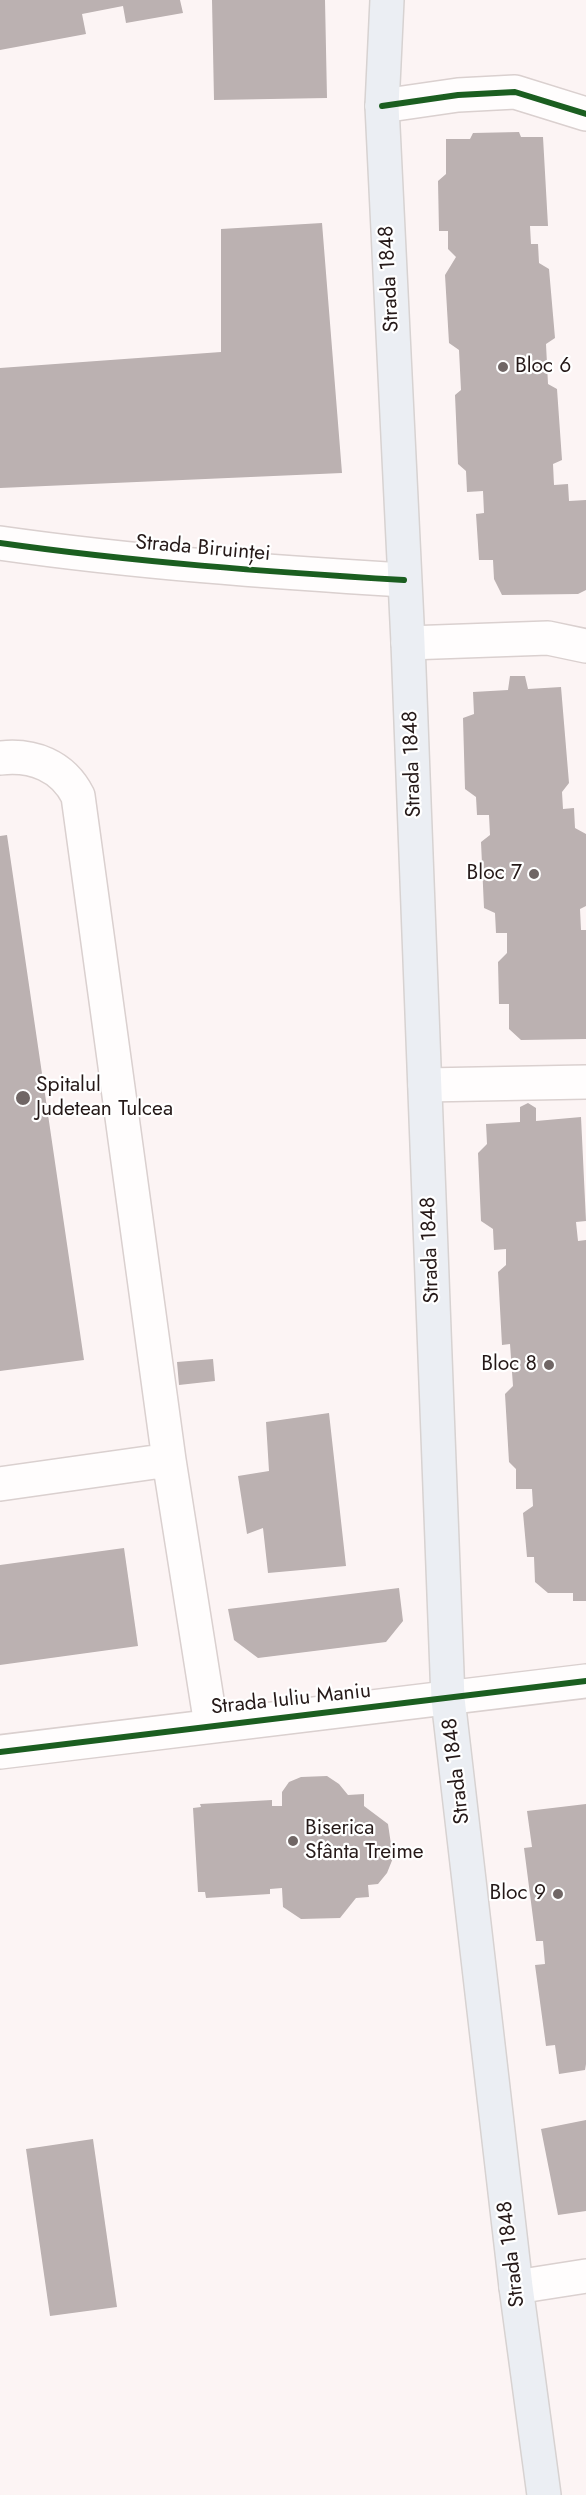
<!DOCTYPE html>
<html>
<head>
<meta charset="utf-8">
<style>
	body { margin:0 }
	canvas { display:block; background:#fcf4f4 }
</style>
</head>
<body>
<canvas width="586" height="2495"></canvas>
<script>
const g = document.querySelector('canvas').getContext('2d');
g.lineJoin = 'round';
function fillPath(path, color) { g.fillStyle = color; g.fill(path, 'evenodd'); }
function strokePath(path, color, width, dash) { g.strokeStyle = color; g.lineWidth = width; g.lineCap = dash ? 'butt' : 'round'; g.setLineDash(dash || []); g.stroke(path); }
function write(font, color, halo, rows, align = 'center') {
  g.font = font + ' Jost,sans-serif'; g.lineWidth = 4.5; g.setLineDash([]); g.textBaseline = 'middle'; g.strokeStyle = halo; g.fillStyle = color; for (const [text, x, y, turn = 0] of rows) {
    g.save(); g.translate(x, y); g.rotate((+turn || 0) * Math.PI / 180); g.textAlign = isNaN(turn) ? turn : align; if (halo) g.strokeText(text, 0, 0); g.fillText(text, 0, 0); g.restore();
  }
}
const building = new Path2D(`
	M0,0h180l3,13 -57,10 -3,-17 -41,8 4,20 -86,16z
	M212,0h113l2,98 -113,2z
	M519,132l2,5h22l5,89h-18l1,18h7l1,19 10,6 6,69 -9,6 2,40 9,5 5,71 -9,4 1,21 14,-1 1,17 17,-1v90l-8,4 -76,1 -8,-16 -1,-19h-14l-3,-46 8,-1 -1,-22 -16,1 -1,-21 -8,-7 -3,-69 6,-5 -2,-40 -10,-7 -4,-68 11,-18 -8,-8v-18h-9l-1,-50 8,-7v-35h24l3,-6z
	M322,223l20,250 -342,15v-120l221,-16v-123z
	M510,676h15l3,13 33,-2 8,96 -7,9 1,17 11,-1 1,20 11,6v72l-6,3 1,21h5v109l-65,1 -12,-11v-25h-10l-1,-42 9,-9v-20h-11l-1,-20 -11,-5 -3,-66 9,-7 -1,-20h-12l-1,-18 -11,-8 -2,-71 11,-4 -1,-22 35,-2z
	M7,835l77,525 -84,11v-535z
	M528,1103l8,5v13l45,-4 5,104 -10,1 2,19 8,-1v361h-13v-8h-25l-13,-11 -1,-25h-7l-4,-44 10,-7 -1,-17h-16v-20l-7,-7 -4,-68 8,-8 -3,-42 -8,1 -4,-73 8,-7v-16l-12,1 -1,-21 -12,-8 -3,-68 9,-9 -1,-20 34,-2v-15z
	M213,1359l2,22 -36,4 -2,-23z
	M329,1413l17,153 -78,7 -5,-45 -16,6 -9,-58 31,-5 -3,-49z
	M124,1548l14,98 -138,19v-100z
	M399,1588l4,33 -17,21 -128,16 -24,-18 -6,-31z
	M327,1776l12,8 9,11 16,-1v12l24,18 5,34 -6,15 -9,11 -10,1 1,12 -13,1 -16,20 -39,1 -18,-12 -1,-19 -12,1v5l-64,4 -1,-6h-7l-5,-84 8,-1 -1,-3 72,-4v6h10v-14l7,-10 12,-5z
	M586,1804v260l-1,6 -26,4 -4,-29 -9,1 -11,-81 10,-1 -2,-23h-7l-12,-93 8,-1 -5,-36z
	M586,2120v91l-28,4 -17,-86z
	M93,2139l24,168 -67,9 -24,-167z`);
const minor = new Path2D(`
	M382,106l76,-11 57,-3 71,22
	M0,543c134,19 269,29 404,37
	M408,643l140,-5 38,8
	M0,758c33,-4 63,8 78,38l91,664 42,265
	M425,1085l161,-3
	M0,1484l169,-24
	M0,1752l586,-71
	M516,2287l70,-11`);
const major = new Path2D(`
	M387,0l-5,106 26,537 40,1056 68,588 28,208`);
const cycleway = new Path2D(`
	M382,106l76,-11 57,-3 71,22
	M0,543c134,19 269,29 404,37
	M0,1752l586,-71`);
const markers = [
	[503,367,6,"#706665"],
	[534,874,6,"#706665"],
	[23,1098,8,"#706665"],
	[549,1365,6,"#706665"],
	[293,1841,6,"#706665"],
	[558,1894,6,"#706665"]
];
const streetNames = [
	["Strada 1848",390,279,-93],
	["Strada Biruinței",203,549,5],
	["Strada 1848",413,764,-92],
	["Strada 1848",431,1250,-92],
	["Strada Iuliu Maniu",291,1700,-6],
	["Strada 1848",457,1771,-97],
	["Strada 1848",512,2254,-97]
];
const poiNames = [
	["Bloc 6",515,367],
	["Bloc 7",522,874,"right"],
	["Spitalul",36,1086],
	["Judetean Tulcea",36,1110],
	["Bloc 8",537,1365,"right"],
	["Biserica",305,1829],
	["Sfânta Treime",305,1853],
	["Bloc 9",546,1894,"right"]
];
fillPath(building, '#bbb1b1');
strokePath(minor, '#dad0cf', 36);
strokePath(major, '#d7d2d1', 36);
strokePath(minor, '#fffdfd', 33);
strokePath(major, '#ebeef3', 33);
strokePath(cycleway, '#1b5e20', 6);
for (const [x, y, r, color] of markers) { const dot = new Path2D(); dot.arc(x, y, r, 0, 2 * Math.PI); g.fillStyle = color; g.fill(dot); strokePath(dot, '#fff', 2); }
write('21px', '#251918', '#fff', streetNames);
write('21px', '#251918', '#fff', poiNames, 'left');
</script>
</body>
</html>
